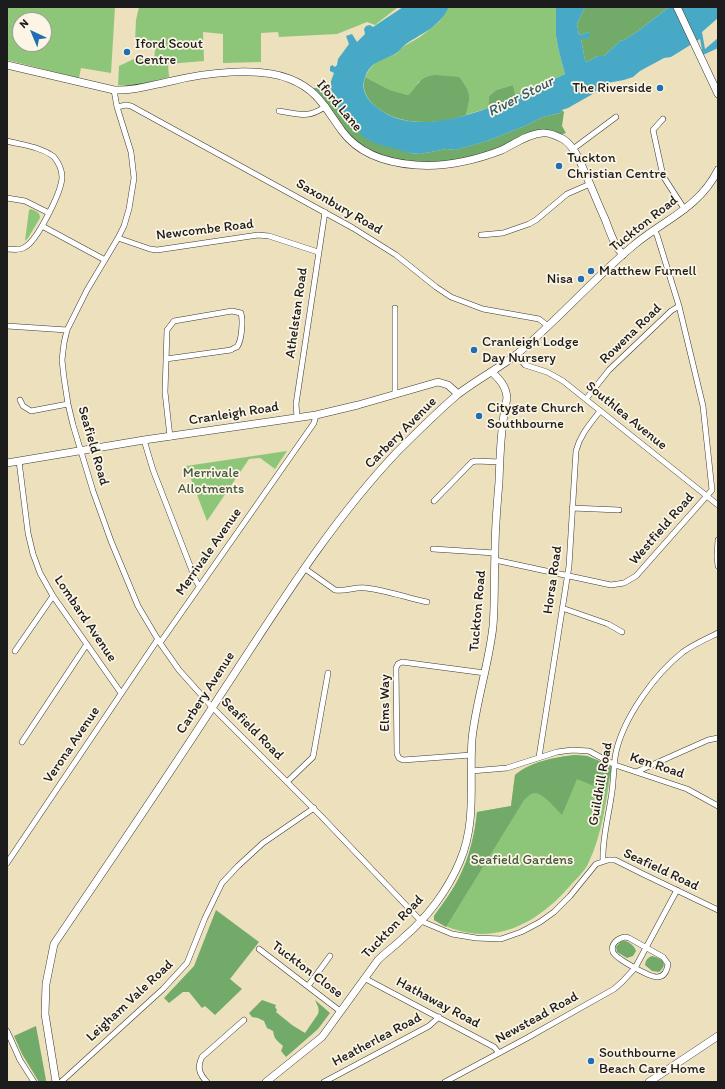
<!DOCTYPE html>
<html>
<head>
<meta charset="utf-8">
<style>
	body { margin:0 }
	#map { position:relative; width:725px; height:1089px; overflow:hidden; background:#ece0bd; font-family:Itim,sans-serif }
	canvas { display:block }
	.frame { position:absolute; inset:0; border:8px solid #1c1c1c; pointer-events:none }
	.north { position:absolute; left:12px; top:12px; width:40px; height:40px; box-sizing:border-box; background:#fcf5e5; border:1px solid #a29e95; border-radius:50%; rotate:316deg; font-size:11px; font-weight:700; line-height:16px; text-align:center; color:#1c1c1c }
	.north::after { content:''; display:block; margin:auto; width:14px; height:18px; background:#1f6fb2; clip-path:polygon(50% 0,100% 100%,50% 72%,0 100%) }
</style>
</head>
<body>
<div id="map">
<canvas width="725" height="1089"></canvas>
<div class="frame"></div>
<div class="north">N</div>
</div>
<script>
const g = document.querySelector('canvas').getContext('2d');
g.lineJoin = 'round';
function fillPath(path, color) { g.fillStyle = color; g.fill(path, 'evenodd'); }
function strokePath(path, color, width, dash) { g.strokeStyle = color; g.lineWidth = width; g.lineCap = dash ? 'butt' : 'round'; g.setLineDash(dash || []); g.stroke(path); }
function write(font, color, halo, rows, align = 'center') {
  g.font = font + ' Itim,sans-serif'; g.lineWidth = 3.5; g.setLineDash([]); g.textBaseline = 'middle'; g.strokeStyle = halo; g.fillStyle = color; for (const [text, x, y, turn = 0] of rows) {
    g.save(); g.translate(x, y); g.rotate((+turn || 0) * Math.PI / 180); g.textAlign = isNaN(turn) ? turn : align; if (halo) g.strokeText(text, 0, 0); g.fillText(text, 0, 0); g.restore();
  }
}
const green = new Path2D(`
	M7,7h108l-4,66 -30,-5 -2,10 -72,-18zM20,20h24v24h-24z
	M139,7h259l-23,18 -8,-3 -30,12 -58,3 -1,-5 -17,1v29l-38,1v-29l-20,-2 1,29 -36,3 1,13 -35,9 -16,-1 1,-19 17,-8 18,1 2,-17h-21l1,-22z
	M449,7h107v29l3,16 6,22 -49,23 -3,-12 -17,5 -7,6 -1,12 -22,7 3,-14 -50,-20 -5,9 -6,5 -18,-5 -25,-13 4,-7 8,-9 19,-7 8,-8 16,-9 19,-15z
	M31,209c5,2 9,3 9,9l-12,20 -3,3 4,-31z
	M287,451l-12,18 -15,-11 -11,1 -42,62 -21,-55z
	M575,755l12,1 25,10c-6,33 -9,67 -24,98 -4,8 -13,16 -19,23 -36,41 -84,63 -135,33v-4c11,-15 22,-30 29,-47 8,-18 12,-38 14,-57l34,-6 4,-31c15,-13 40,-18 60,-20z`);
const forest = new Path2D(`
	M585,7h84l-31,24 -14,9 -4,1 -16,15h-6l-11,6 -2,-2 -4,-21 8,-7 -10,3 -2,-11z
	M435,75l24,2c12,16 12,19 7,38 -28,10 -70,12 -93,-11 -8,-8 -11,-16 -8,-27l25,13 18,5c12,-10 8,-17 27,-20z
	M513,85l3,12 -28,11 1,-12 7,-6z
	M331,86l4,18 6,9 17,18 52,22 10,1 27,-5 8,1 35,-10 37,-15 16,-8 17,-4 2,-3 2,2 -2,14 4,7 -9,3 -15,-3 -42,17 -64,15 -39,-2 -40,-16 -49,-58z
	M575,755l12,1 25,10 -6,25 -29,-12 -15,36c-6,-6 -19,-22 -27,-22 -5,0 -7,4 -11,7l-78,127 -12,-7v-4c11,-15 22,-30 29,-47 8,-18 12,-38 14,-57l34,-6 4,-31c15,-13 40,-18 60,-20z
	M216,910l43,32 -29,37 12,10 -27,26 -10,-9 -3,2 -13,-16h-6l-14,11 -5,-5 30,-32z
	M621,941c6,-1 13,4 15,10l-3,5 -6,2 -10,-6 -1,-5z
	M652,956c10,2 17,8 7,16l-7,-1 -7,-6c1,-5 2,-7 7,-9z
	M262,1000l14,5 -1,2 2,3 -1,2 16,13 13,8 13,-19c2,-6 -1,-9 -3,-14l15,13 -12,16 -32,28 -5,-6 2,-5c-2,-2 -6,-5 -8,-8 -3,-8 1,-6 -8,-10l-3,-7 -6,-3 -6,-1 -3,-4z
	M36,1026l10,54 -1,2h-6l-17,-28 -8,-18z`);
const water = new Path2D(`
	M403,7h46c-11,21 -25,25 -43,37 -4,3 -7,8 -11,10 -13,7 -24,7 -30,23 -4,10 0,20 8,27 47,46 144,-8 192,-30l-6,-22 -3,-16v-29h29l-8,17 2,11 10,-3 1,6 -9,1 4,21 2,2 11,-6h6l16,-15 4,-1 14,-9 31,-24h49v11l-16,14 3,17 13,-11v10l-15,7 -3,-16 -29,18 -7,1 -24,13 -7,6 -9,3 -17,3 -5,3 -11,9 -23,13 -6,2 -2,3 -17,4 -16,8 -37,15 -24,7 -11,3 -8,-1 -27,5 -10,-1 -33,-9 -12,-6 -7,-7 -17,-18 -6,-9 -4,-18v-5l3,-8 -4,-2v-4l2,-2 3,2 2,-2 1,-6 11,-15 -3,-8 6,-2 5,8 8,-8 -1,-5 2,-3 4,-1 3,2z`);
const street = new Path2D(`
	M114,90l3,17 14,45 3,26 -5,31 -5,17 -6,12 -31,52 -20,40 -3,13 -2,17 2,18 4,26 5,21 20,66 18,50 27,65 22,37 19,27 34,38 108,108 100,105 31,13 24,4 25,1 20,-7 19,-10 14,-10 16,-16 26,-32 12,-4h7l28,14 75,36
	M117,107l9,-2 5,1 222,122 43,27 40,32 15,10 32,12 56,10 9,7
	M279,111c21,3 29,8 47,-5
	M663,119l-10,11 10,46 22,34
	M7,141c15,4 35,6 47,16 4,5 8,13 8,20 0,14 -25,64 -37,70 -5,4 -12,2 -18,2
	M573,149l43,-32
	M7,198l18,3 24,12
	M42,226l63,34
	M481,235l22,-2 26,-9 7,-4 31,-26 23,-10
	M118,238l32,11 7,1 101,-15 11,1 49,16
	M7,326l60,4
	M516,354l9,11 22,7 16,9 155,124
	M166,359l65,-9c1,-1 5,-3 6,-3 5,-7 6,-26 4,-34l-9,-2 -58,10 -7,9 -2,62 5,45
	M395,394v-86
	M586,399l23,-29 62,-59 8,-5
	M20,400l3,6 8,5 37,-7
	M297,417l-1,-13 29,-192
	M144,440l9,30 43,111 3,5
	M19,461l9,72 5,21 7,19 13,23 68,97
	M434,501l38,-39 4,-1 24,1
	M572,508l47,2
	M718,540l-1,16 1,10
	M433,549l62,4
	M495,560l116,25 13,-2 12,-7 76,-86 -9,-84 -24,-100 -22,-71 -3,-5
	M304,568l31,22c11,2 21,-4 31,-2 19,2 42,10 61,14
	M562,608l46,16 14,8
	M160,643l154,-220 2,-8
	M15,651l38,-55
	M22,742l65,-98
	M471,755l-68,5 -4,-2 -2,-4 -1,-86 2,-4 4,-2 83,11
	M539,757l30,-191 7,-115c4,-16 14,-27 24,-40
	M471,771l36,-3 50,-16 15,-2 17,1 26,14 72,24 31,17
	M636,772l72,-32 10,-2
	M287,782l26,-25 15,-84
	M603,861c-1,-21 5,-42 8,-63 3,-15 2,-31 5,-46 8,-35 39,-78 67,-100 11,-8 23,-13 35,-19
	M7,863l151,-224
	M625,937l4,1 34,19 5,7c-1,7 -4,13 -11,13 -7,0 -41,-18 -44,-25 -3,-8 5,-14 12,-15z
	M259,949l81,62
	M364,978l130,69 5,6
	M308,986l22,-30
	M7,1031l13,29 14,22
	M61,1082l102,-93 24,-26 18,-45 17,-35 16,-17 25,-23 51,-35
	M207,1082c-8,-8 -10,-15 -5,-25l42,-37
	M324,1082l105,-56 10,-9
	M445,1082l82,-44 87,-49 8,-7 13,-14 42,-78`);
const secondary = new Path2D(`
	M677,7l41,87
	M7,65l107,25c20,1 38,-5 58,-9 32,-8 87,-15 118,-2 28,11 35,29 52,52 17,23 46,32 74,34 28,2 60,-5 86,-15 12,-6 26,-16 40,-17 7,-1 15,3 21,6 11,7 17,22 22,34 7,15 13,31 20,46 5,13 9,26 18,36
	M7,463l137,-23 172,-25 42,-10 80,-23 10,3 10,9
	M56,1082l-11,-68 1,-30 8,-40c56,-83 113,-166 167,-250 55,-83 107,-169 176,-242 19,-19 39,-39 60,-57 19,-15 41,-26 60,-41 41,-34 76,-75 117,-109 30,-25 65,-37 84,-75
	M266,1082l56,-45 56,-77c8,-8 17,-14 25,-22 24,-20 45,-48 57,-77 17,-39 9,-81 12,-122 4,-38 17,-75 21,-113 2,-24 1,-50 2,-75 0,-23 2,-46 4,-69 1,-28 2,-57 8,-84 -1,-12 -7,-18 -15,-26
	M649,1082l69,-46`);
const markers = [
	[127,52,4,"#1f6fb2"],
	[660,88,4,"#1f6fb2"],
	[559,166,4,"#1f6fb2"],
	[591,271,4,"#1f6fb2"],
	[581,279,4,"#1f6fb2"],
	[474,350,4,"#1f6fb2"],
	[479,416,4,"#1f6fb2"],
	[591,1061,4,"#1f6fb2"]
];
const poiNames = [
	["Iford Scout",135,44],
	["Centre",135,60],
	["The Riverside",652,88,"right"],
	["Tuckton",567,158],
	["Christian Centre",567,174],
	["Matthew Furnell",599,271],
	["Nisa",573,279,"right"],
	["Cranleigh Lodge",482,342],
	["Day Nursery",482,358],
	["Citygate Church",487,408],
	["Southbourne",487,424],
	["Southbourne",599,1053],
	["Beach Care Home",599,1069]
];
const streetNames = [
	["Iford Lane",339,106,50],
	["Saxonbury Road",339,207,30],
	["Tuckton Road",644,224,-38],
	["Newcombe Road",205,230,-7],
	["Athelstan Road",297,313,-82],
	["Rowena Road",631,334,-44],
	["Cranleigh Road",234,414,-9],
	["Southlea Avenue",626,416,39],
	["Carbery Avenue",401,433,-45],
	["Seafield Road",93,446,74],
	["Westfield Road",662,529,-49],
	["Merrivale Avenue",209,552,-55],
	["Horsa Road",553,580,-82],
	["Tuckton Road",478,611,-85],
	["Lombard Avenue",85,619,56],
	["Carbery Avenue",206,693,-57],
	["Elms Way",385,703,-90],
	["Seafield Road",252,729,45],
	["Verona Avenue",72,745,-56],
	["Ken Road",657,766,18],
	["Guildhill Road",601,784,-80],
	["Seafield Road",661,870,25],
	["Tuckton Road",393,927,-46],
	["Tuckton Close",307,970,37],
	["Leigham Vale Road",130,1001,-43],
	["Hathaway Road",438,1003,28],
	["Newstead Road",537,1018,-29],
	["Heatherlea Road",377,1040,-28]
];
const parkNames = [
	["Merrivale",211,473],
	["Allotments",211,489],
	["Seafield Gardens",522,860]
];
const waterNames = [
	["River Stour",521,97,-27]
];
fillPath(green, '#8ec679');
fillPath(forest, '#72ab69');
fillPath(water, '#48a9c7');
strokePath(street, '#3b3934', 6);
strokePath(secondary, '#3b3934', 8);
strokePath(street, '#fff', 5);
strokePath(secondary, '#fff', 7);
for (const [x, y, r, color] of markers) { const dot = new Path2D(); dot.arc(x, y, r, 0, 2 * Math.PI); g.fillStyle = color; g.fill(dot); strokePath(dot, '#fcf5e5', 1.5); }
write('14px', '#1c1c1c', '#fcf5e5', poiNames, 'left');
write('14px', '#1c1c1c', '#fcf5e5', streetNames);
write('14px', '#44583d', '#fcf5e5', parkNames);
write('italic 15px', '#305b69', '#fcf5e5', waterNames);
</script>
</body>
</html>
